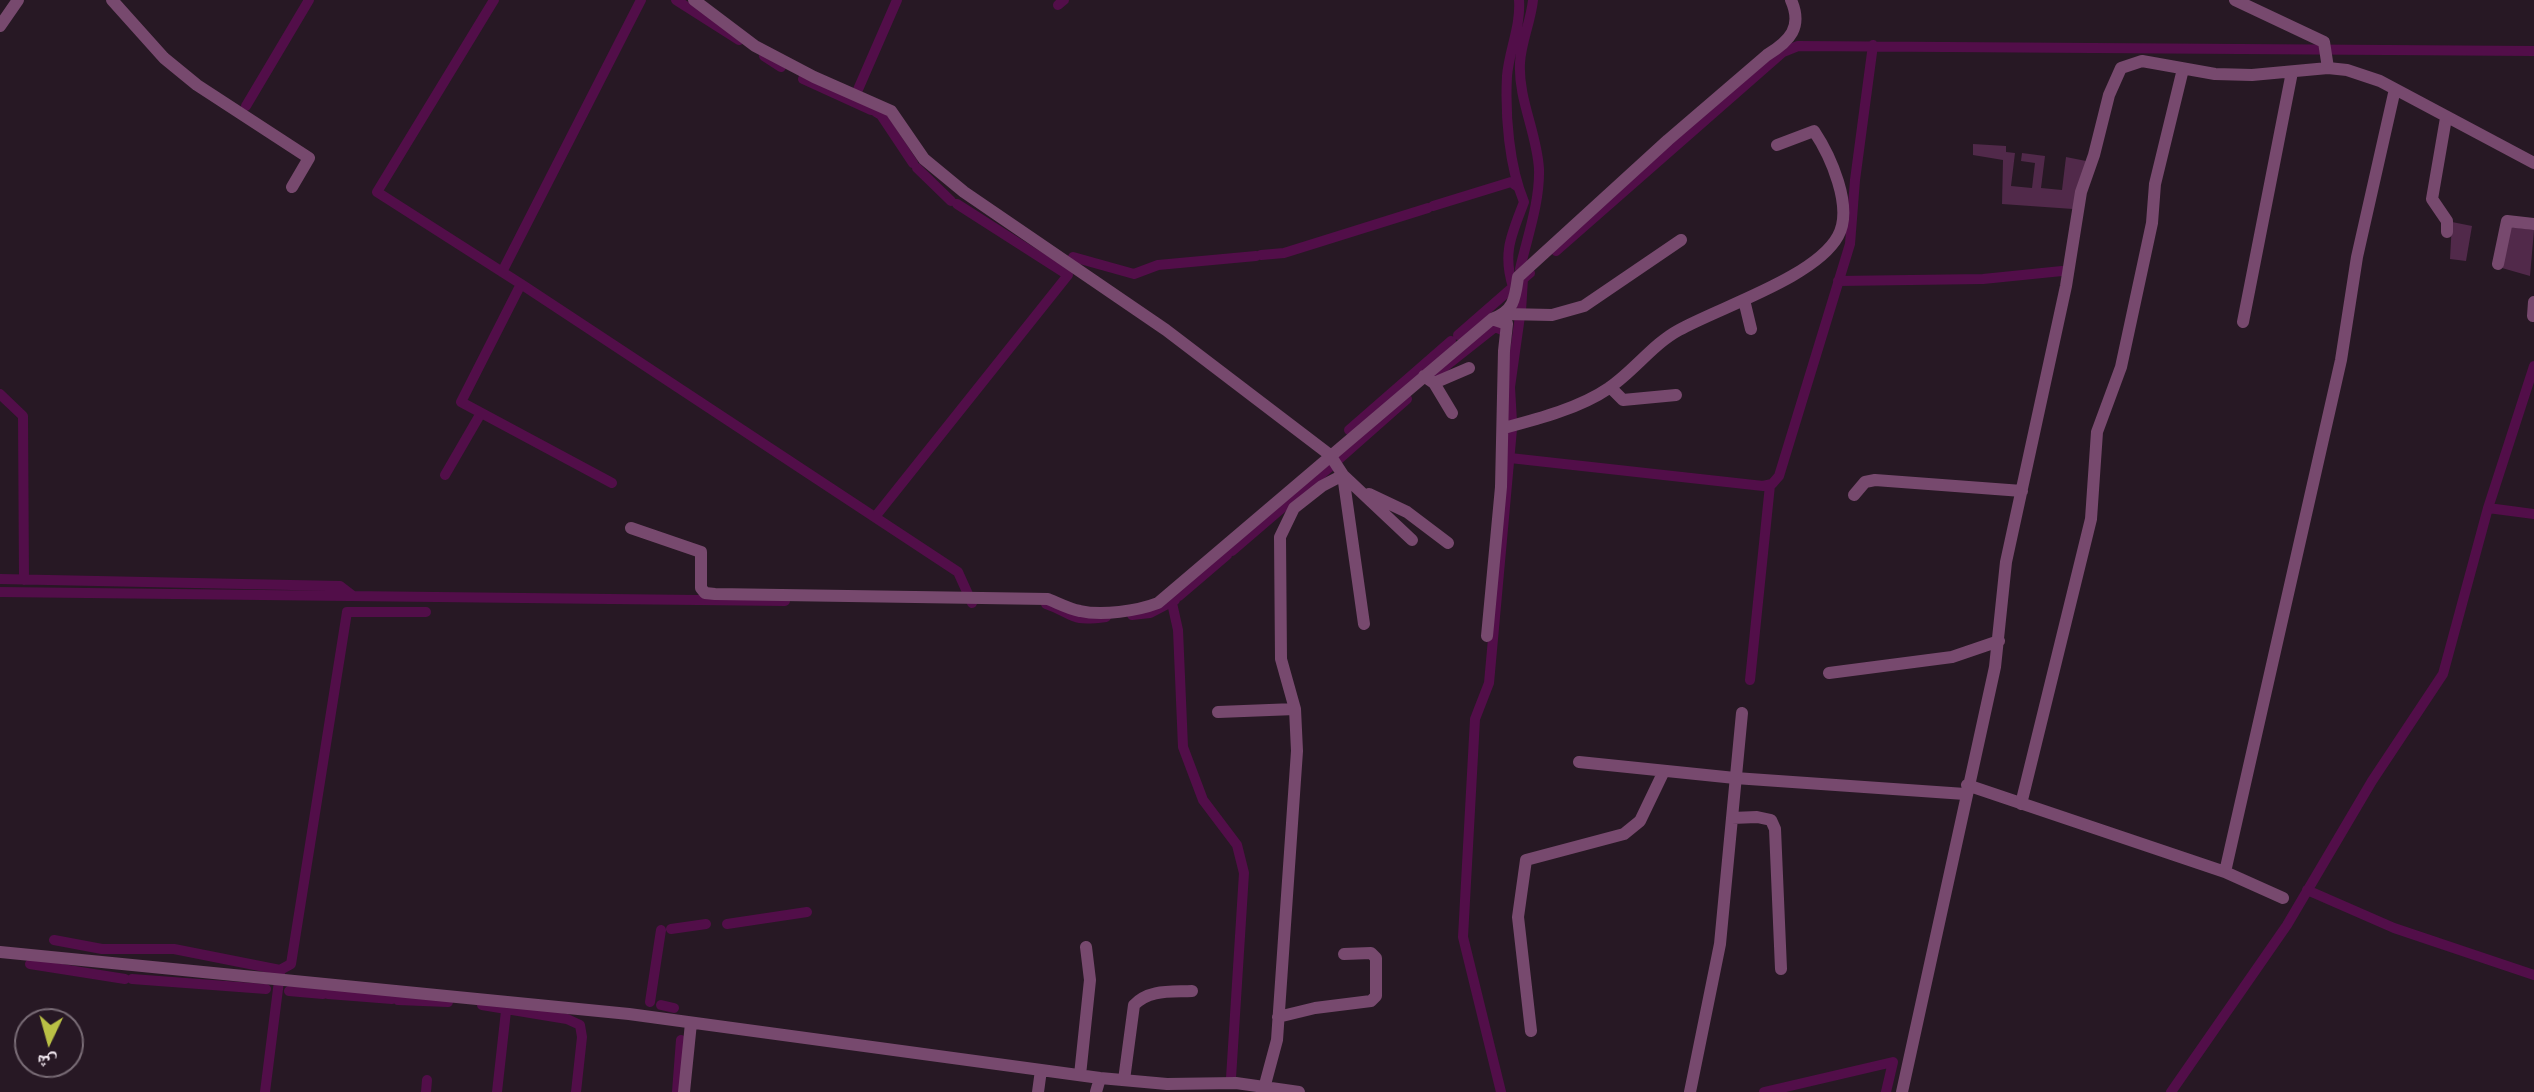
<!DOCTYPE html>
<html>
<head>
<meta charset="utf-8">
<style>
	body { margin:0 }
	#map { position:relative; width:2534px; height:1092px; overflow:hidden; background:#271824; font-family:Jost,"Noto Naskh Arabic",sans-serif }
	canvas { display:block }
	.north { position:absolute; left:14px; top:1008px; width:70px; height:70px; box-sizing:border-box; background:#271824; border:2px solid #796c76; border-radius:50%; rotate:185deg; font-size:19px; font-weight:700; line-height:28px; text-align:center; color:#f3e9f1 }
	.north::after { content:''; display:block; margin:auto; width:24px; height:32px; background:#bac045; clip-path:polygon(50% 0,100% 100%,50% 72%,0 100%) }
</style>
</head>
<body>
<div id="map">
<canvas width="2534" height="1092"></canvas>
<div class="north">ش</div>
</div>
<script>
const g = document.querySelector('canvas').getContext('2d');
g.lineJoin = 'round';
function fillPath(path, color) { g.fillStyle = color; g.fill(path, 'evenodd'); }
function strokePath(path, color, width, dash) { g.strokeStyle = color; g.lineWidth = width; g.lineCap = dash ? 'butt' : 'round'; g.setLineDash(dash || []); g.stroke(path); }
const green = new Path2D(`
	M1973,144l33,2v6l9,1 -4,33 21,2 3,-25 -14,-2 1,-8 23,3 -4,32 21,2 4,-33 20,4 -13,48 -71,-5 1,-44 -30,-5z
	M2452,222l20,4 -6,35 -16,-2z
	M2511,227l23,3 -4,46 -28,-8z`);
const canal = new Path2D(`
	M494,0l-117,192 144,92
	M676,0l63,40
	M1058,5l6,-5
	M764,56l17,11
	M803,79l68,31
	M853,101l44,-101
	M246,106l63,-106
	M876,112l5,3 32,48
	M917,168l34,33
	M1433,206l78,-24 7,5
	M1556,251l227,-199 15,-6 736,5
	M1261,255l23,-2 144,-45
	M1073,257l61,17 24,-9 98,-9
	M1520,269c7,-31 20,-67 19,-100 -2,-36 -21,-70 -19,-106 1,-21 11,-42 13,-63
	M502,272l139,-272
	M1838,281l145,-2 79,-8
	M1521,311l2,-32 7,-6
	M1458,335l55,-48c-11,-35 -1,-53 11,-85 -15,-36 -19,-87 -17,-126 2,-25 14,-50 12,-76
	M1433,376l62,-49 9,4
	M0,394l23,22 1,164
	M1512,422l-2,-35 10,-71
	M1349,430l102,-89
	M1510,458l253,28 9,-2 7,-8 71,-232 5,-64 18,-135
	M1339,459l68,-60
	M445,475l36,-62
	M612,483l-151,-81 60,-118 437,288 14,31
	M2488,508l46,6
	M875,517l193,-242 -111,-71
	M1232,551l99,-85
	M0,579l340,7 13,10
	M0,592l785,9
	M1179,596l48,-41
	M1172,603l6,27 5,117 20,53 34,45 7,28 -13,205
	M1046,604c30,10 21,18 60,13
	M1132,615l18,-2 25,-13
	M1750,680l20,-195
	M2307,890l87,38 140,47
	M727,924l80,-12
	M671,929l35,-5
	M54,940l48,9h72l106,21 11,-6 56,-352h79
	M30,964l95,15
	M132,979l134,10
	M289,991l34,3
	M328,994l64,5
	M398,1000l50,2
	M650,1002l11,-72
	M482,1005l85,14 13,6 2,12 -6,55
	M661,1005l13,3
	M265,1092l15,-119
	M426,1092l1,-12
	M497,1092l9,-81
	M677,1092l4,-52
	M1501,1092l-38,-155 12,-218 14,-36 23,-254
	M1764,1092l129,-30 -7,30
	M2171,1092l116,-167 85,-144 71,-107 45,-166 46,-142`);
const minor = new Path2D(`
	M112,0l52,58 33,27 112,73 -17,29
	M694,0l61,46 59,31 77,34 33,48 40,33 202,138 164,125 13,20 -21,11 -28,22 -14,29 1,122 14,50 2,42 -20,289 -14,52
	M2235,0l89,42 4,26
	M0,26l18,-26
	M2446,118l-14,81 15,22v11
	M2498,264l9,-43 27,3
	M1744,300l7,29
	M1506,314l46,1 32,-9 97,-66
	M2533,316l1,-14
	M2243,322l49,-250
	M1424,376l10,7 18,30
	M1434,383l35,-15
	M1610,387l13,13 53,-5
	M1504,428c34,-9 76,-20 105,-40 25,-17 44,-44 70,-58 41,-23 137,-53 159,-94 16,-29 -8,-81 -24,-105l-37,14
	M1369,494l38,18 41,31
	M1854,495l11,-13 10,-2 147,11
	M631,528l70,24v36l4,5 10,1 333,5c10,4 21,10 32,12 22,5 57,0 78,-8l334,-284c22,-8 23,-20 26,-42l150,-137 99,-85c23,-14 36,-28 24,-55
	M1364,624l-21,-149 69,65
	M1487,636l14,-149 3,-136 3,-27 -15,-5
	M1829,673l123,-16 47,-16
	M1218,712l77,-3
	M1579,762l156,16 230,16
	M1967,785l258,87 58,26
	M2021,804l70,-285 6,-87 24,-65 31,-144 3,-39 28,-115
	M1732,818l25,-1 14,3 4,9 6,140
	M2225,872l116,-512 16,-103 38,-168
	M0,952l629,62 471,64 67,6 69,-1 63,9
	M1278,1017l37,-9 56,-7 5,-5v-38l-5,-5 -27,1
	M1531,1031l-13,-114 8,-57 98,-26 16,-13 24,-50
	M1080,1075l10,-95 -4,-33
	M1124,1080l10,-75c15,-16 37,-13 58,-14
	M684,1092l7,-69
	M1038,1092l3,-22
	M1096,1092l4,-14
	M1690,1092l30,-148 22,-231
	M1902,1092l93,-425 11,-105 60,-276 15,-94 13,-37 15,-60 12,-27 21,-7 73,13 37,1 76,-7 19,2 33,11 154,82`);
fillPath(green, '#51294a');
strokePath(canal, '#520e49', 10);
strokePath(minor, '#77496e', 12);
</script>
</body>
</html>
